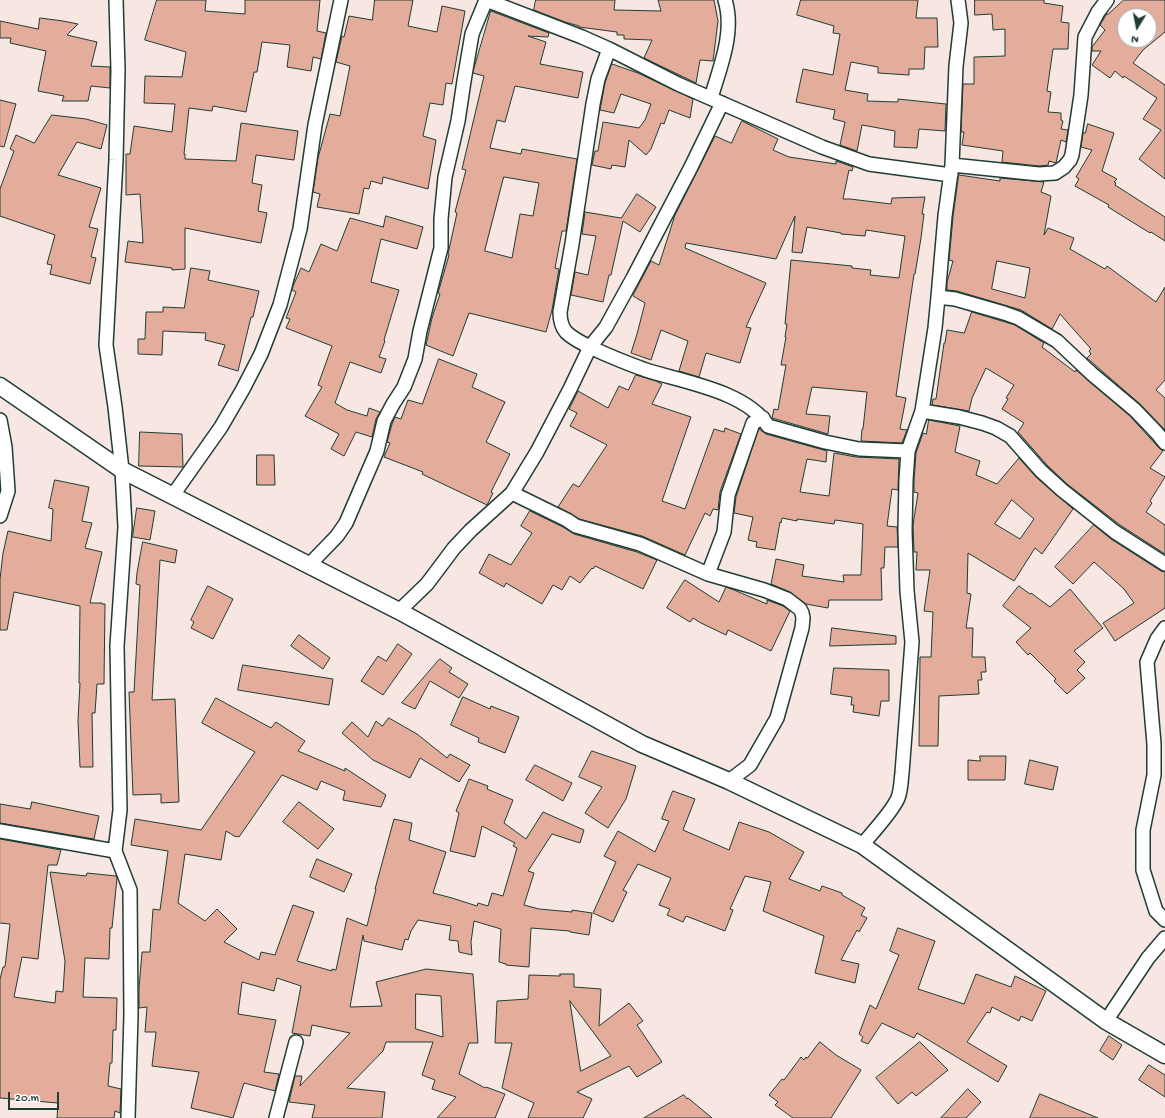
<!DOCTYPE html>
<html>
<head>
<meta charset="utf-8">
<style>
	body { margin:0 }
	#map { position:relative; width:1165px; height:1118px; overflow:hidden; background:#f7e6e1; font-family:"Gochi Hand",sans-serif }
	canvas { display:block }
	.north { position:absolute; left:1117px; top:8px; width:40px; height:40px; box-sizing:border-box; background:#fff; border:1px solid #a5b1ae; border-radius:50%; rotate:190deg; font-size:11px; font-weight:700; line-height:16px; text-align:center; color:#1f3d34 }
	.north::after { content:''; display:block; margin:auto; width:14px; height:18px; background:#1f3d34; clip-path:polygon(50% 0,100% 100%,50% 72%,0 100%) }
	.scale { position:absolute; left:8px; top:1092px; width:51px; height:18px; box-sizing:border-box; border:2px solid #1f3d34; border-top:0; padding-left:5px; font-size:12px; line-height:14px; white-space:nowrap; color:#1f3d34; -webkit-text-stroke:3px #fff; paint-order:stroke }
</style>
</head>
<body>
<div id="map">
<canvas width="1165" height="1118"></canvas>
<div class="north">N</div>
<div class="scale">20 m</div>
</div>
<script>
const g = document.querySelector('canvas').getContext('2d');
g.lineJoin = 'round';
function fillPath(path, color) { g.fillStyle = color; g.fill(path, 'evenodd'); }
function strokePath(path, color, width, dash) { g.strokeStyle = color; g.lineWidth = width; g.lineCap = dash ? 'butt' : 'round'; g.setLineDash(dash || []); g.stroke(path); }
const building = new Path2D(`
	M157,0h49l-1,11 40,3v-14h75l-3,31 9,2 -5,26 -8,-2 -2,14 -24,-4 3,-22 -28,-3 -5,30h-3l-8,40 -33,-6 -1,5 -23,-3 -5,46h1v5l51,2 5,-38 57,8 -4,29 -38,-5 -4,28 10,2 -4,26 9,2 -6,30 -76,-15v41l-13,1v-2l-47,-6 3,-21 15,2 -3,-49 -14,1v-41h4l4,-28 38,6 3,-28 -31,-1 1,-27 37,1 4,-25 -41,-12z
	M375,0h38l-5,26 29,6 5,-26 23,5 -13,73 -6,-1 -3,22 -13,-2 -7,33 13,4 -8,49 -45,-12 -1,7 -11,-3 -2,8 -5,-1 -5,26 -42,-7 3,-13 -7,-2 5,-34 12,-44 10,2 10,-50 -14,-4 6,-26 2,1 5,-21 23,4z
	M536,0h79l-1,10 47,1 -3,-11h56l4,21 -5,40 -13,-1 -4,23 -52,-25 8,-18 -28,-1v-4h-7v-3l-38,-5v-1l-14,-4 -31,-12z
	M801,0h117l-2,18h21l1,29h-13l-1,22h-15v6l-31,-2v-6l-27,-5 -6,28 23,4 -1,7 31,1v-3l48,5 -1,27 -26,-2 -2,19 -23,-1 1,-16 -33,-6 -5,26 -17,-6 5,-23 -12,-3 2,-9 -39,-8 7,-33 30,6 7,-41 -7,-1 1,-7 -37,-11z
	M975,0h69v3l19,3 -2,16 8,1 -1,26h-15l-6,42 4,1 -3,20 13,1v7l2,1 -2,8 7,1 -2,12 -5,-2 -5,23 -7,-2 -1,4 -9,1 -37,-4 1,-11 -41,-6 2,-13h-3l2,-48h11v-27l31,-1v-27l-12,1 -1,-16 -17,1z
	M1124,0h41v32l-22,18 -10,13 32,22v94l-26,-20 22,-29 -18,-11 14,-21 -33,-22 -1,2 -8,-7 -5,7 -18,-13 9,-14h-9v-4l13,-17 -5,-5 6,-10 1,-1h1zM1125,16h24v24h-24z
	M491,11l58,22 -1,4 -20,-1 18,6 -6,22 43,8 -5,26 -63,-12 -10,36 -8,-2 -7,28 31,6 1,-5 55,10 -11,72h-4l-7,37 4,1 -7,41 -6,22 -77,-19 -16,43 -27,-11 6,-27 8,-24 -2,-1 11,-38 -1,-1 9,-41 -2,-1 11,-42 -4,-1 22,-93 -11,-3zM504,177l35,6 -6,33 -13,-2 -8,44 -27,-7z
	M40,18l23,3 15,3 -11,11 30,7 -6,24 19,1v21l-19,-2 -3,15h-26l2,-5 -26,-5 8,-40 -36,-8 1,-5h-11v-17l38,8z
	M612,64l26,9 55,26 -3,19 -21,-8 -5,14 -3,-1 -10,26 -5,6 -17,-15 -4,27 -13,-2 -1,4 -19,-4 3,-14h3l5,-29 36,6 6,-8 6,-16 -30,-10 -7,19 -14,-3 5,-27z
	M0,100l16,4 -12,43 -4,-1z
	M52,115l34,4 21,6 -6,24 -24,-7 -19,33 43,13 -12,39 9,2 -7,28 5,1 -6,26 -40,-10 2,-9 -5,-1 8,-29 -55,-19v-27l14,-38 -4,-2 6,-14 18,8z
	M742,121l36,18 -5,11 16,7 47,7v-3l17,6 -1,4 -3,-1 -6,29h7l41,5 1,-6 33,-1 -3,17h2l-3,24 -6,36h-1l-18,122 10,2 -6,31 7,1 -5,13 -41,-2 1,-12h1l4,-37 -55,-5 -6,27 24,2 -2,18 -56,-16 2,-9 4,1 8,-45h-5l5,-28h-1l2,-13h-2l6,-64 61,6v2l19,2 -1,5 29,3 6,-42 -39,-6 -1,6 -24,-2v-1l-34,-6 -5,26 -10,-1 3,-36 -19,43 -90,-16 -1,5 81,35 -20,44 5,1 -11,35 -34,-10 -7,24 -20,-6 9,-30 -27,-11 -10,30 -20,-7 6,-19 8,-31 -12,-7v-1l18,-34 8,4 16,-50 40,-79 16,7z
	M1088,124l26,9 -12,38 15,8 -3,3 2,1 -1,2 50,32v24l-14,-9 -1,1 -42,-26 1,-2 -34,-19 4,-7 -3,-2 16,-27 -11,-3 2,-14h2z
	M959,175l41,6v-3l44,4 -3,10 10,4 -7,39 4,-7 26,10 -4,11 35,20 2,-3 49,36 9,-15v93l-9,10 9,8v32l-25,-26 -53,-46 4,-4 -2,-3 2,-2 -31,-35 -8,15 -31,-19 -64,-19 -10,-1v-8l6,-21 -4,-1 4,-43zM997,261l33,7 -5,30 -33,-9z
	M637,194l19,13 -16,25 -17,-11 -12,54h-2l-6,27 -32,-7 4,-23 13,3 8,-39 -14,-2 3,-22 36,6z
	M386,216l37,11 -6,22 -36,-10 -10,43 28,8 -15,50 1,1 -6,16 7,2 -5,14 -31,-11 -15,41 12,7 20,6 2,-8 11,4 -4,7 -4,18 -16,-5 -12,24 -13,-7 8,-15 -34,-18 17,-29 -4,-2 14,-39 -46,-18 4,-9 -4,-1 10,-26 -4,-2 1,-4 8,-18 8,4 12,-28 16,7 13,-33 33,9z
	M191,268l19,3 -2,9 51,11 -6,26h-2l-13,54 -20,-6 7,-20 -20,-5 1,-7 -43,-2 -1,24 -24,-1v-15h7l1,-27h17v-5l21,1z
	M972,312l43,13 29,18 -2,4 33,25 1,-2 54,46 29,32 4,3 -13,17 15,9 -15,24 2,2 -6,9 19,13v29l-45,-29 -53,-41 -20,-19 -29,-33 6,-9 -22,-14 6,-10 -2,-1 8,-13 -28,-17 -14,30 -3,13 -37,-6 1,-6h3l8,-56h1l2,-13 17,3z
	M439,359l38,15 -5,13 33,15 -19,40 24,12 -19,38 2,1 -6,12 -65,-31 1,-2 -39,-15 6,-14 -3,-1 5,-18 3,-7 6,2 7,-19 14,4z
	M636,375l20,6 6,3 -10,20 39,13 -29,84 23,8 29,-80 10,3 1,-4 16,6 -21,58 -2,18 -5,-1 -3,7 -5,-3 -20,42 -43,-19 -63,-17 -21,-12 15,-23 6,3 28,-42 -37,-19 7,-13 -8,-4 9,-18 30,17 11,-22 9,4z
	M929,420l31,6 -5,26 25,9 -4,14 21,9 22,-26 17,19 37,32 -31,45 -7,-6 -21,33 -46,-28 -1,40 4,1 -5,34h7l-1,29h13l1,15h-5l1,8h-4l1,14 -40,2 -1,50h-19l1,-89h11l2,-45 -9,-1 6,-41h-14l1,-18h-3l-1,-27 5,-32 -4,-1v-12l2,-27 7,-20 3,1zM1012,500l22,19 -14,20 -25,-15z
	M759,429l7,5 61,17 -1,11 -19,-3 -7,33 29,4 5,-43 22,4 43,2 -1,31 -6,-1 -5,37 10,1 1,20h-13l-1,21h-3l1,32h-53l-1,8 -22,-4 -16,-12 -19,-8 5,-25 28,6 -2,11 42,6 -1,-7h18l2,-51 -28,-4 -1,4 -37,-5v2l-15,-3 -1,5 -1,-1 -5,28 -19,-3 1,-5 -9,-2 5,-23 -19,-4 2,-16z
	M140,432l42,2 1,33 -44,-1z
	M257,455h17l1,30h-18z
	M55,480l34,7 -7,34 10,2 -7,25 17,4 -12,51h12v1h3l-1,80h-7l-2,29h-3l1,54h-13l-2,-47 2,-37h-1l1,-77 -66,-14 -7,38h-7v-51l3,-26 5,-22 43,10 2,-32 -4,-1z
	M137,508l18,3 -5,29 -17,-3z
	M530,511l33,16 11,7 63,18 20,8 -14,29 -48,-23 -2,3 -1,-1 -12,15 -10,-7 -8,14 -9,-5 -11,19 -36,-21 -2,4 -25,-14 10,-19 22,11 21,-32 -11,-7z
	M1094,525l17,14 50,32 4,1v36l-50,33 -12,-18 31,-20 -10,-14 -30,-27 -21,22 -18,-17z
	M143,542l34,8 -2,13 -15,-3 -8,140 23,-1 4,103 -18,1v-9l-28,1 -4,-103h5l6,-107 -4,-1 1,-11z
	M685,580l34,22 7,-15 8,3 33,14v-4l16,6 7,5 -19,40 -43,-21 -2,5 -25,-12 -8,-5 -3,4 -23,-14z
	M208,586l25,13 -20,40 -22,-11 3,-6 -3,-2z
	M1019,586l11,8 1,-1 19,14 20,-18 33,39 -29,23 11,11 -8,8 8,8 -18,16 -13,-13 2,-2 -26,-26 -2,2 -12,-13 15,-14 -28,-22z
	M832,628l64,8v8l-66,2z
	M299,635l31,23 -7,11 -32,-23z
	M398,644l14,10 -29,41 -22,-14 17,-25 8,5z
	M440,659l12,9 -3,4 19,12 -9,14 -29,-17 -15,28 -13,-6z
	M243,665l90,14 -4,26 -91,-15z
	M834,668l55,2v31h-8l-2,15 -26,-4 1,-7h-3l1,-8 -21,-3z
	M463,697l27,12 1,-3 28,11 -14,36 -27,-11 1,-4 -28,-13z
	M216,698l55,30 5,-6 29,19 -7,10 47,20v-3l41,27 -5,12 -38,-7 2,-9 -24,-10 -4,9 -35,-15 -43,62 -2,-1 -1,1 -10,-6 -5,29 -36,-6 -7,49 27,18 12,-12 20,20 -13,13 35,18 2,-8 14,3 18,-50 21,7 -17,49 35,10v-2l4,1 11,-52 20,8 9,-37h-1l19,-70 18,4 -3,17 37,12 -13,41 19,5 25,8 1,-3 10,3 4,-13 11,3 14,-48 -4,-2 2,-3 -33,-17 -7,31 -25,-6 9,-38 -3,-2 13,-32 19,7 -1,3 26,11 -9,23 22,16 17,-27 41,18 -4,13 -28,-9 -24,37 6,2 -10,32 15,4 33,3v-2l20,3 -3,22 -19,-3v-1l-39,-3 -2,39 -23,-2v-1l-7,-2 2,-33 -27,-8 -3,21 1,13 -13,-3 -1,-11 -9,-1 2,-14 -33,-6 -7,11 -3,9 -3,-1 -3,11 -38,-9 -1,-6 -13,72 32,-1 -6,-24 50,-13 47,5 5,69h-9l-10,31 26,14 1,-1 19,7 -10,24h-58l19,-21 -24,-8 3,-9 -13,-5 11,-33h-47l-3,9 -36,37 38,4 -3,26h-70l3,-13 -26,-3 6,-26h7l-2,10 50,-53 -38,-8 -2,11 -18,-3 9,-47 -24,-8 -3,13 -32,-9 -4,32 38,6 -12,52 15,2 -4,17 -31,-8 -11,35 -42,-10 8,-36 -47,-6 4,-34h-11l2,-25 -8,1v-20l3,-36h8l3,-43 7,1 8,-59 -37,-6 4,-26 66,11 54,-78 -53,-29zM416,994l25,2 2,41 -27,-8z
	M389,718l28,16 30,24 3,-4 20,11 -11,17 -39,-24 -10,20 -37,-18 -31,-27 10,-11 16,15 8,-16 6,5z
	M592,751l44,15 -10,33 -18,29 -23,-15 17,-26 -23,-10z
	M980,756h26l-1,24h-37v-20l12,1z
	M1030,760l28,7 -5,23 -28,-6z
	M535,765l37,18 -9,18 -37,-21z
	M673,791l22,8 -12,31 46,20 10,-28 30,10 35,20 -15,27 31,12 2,-5 20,7v2l23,13 -4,7 6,3 -8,14 -2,-2 -16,30 18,4 -4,19 -40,-10 9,-37 -61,-25 8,-29 -26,-6 -15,33 3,1 -8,21 -39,-15 -3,6 -16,-7 3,-6 -11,-4 12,-27 -33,-14 -15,26 4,2 -14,30 -20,-9 23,-51 -12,-6 14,-25 37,21 14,-31 -7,-2z
	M32,802l67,14 -5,23 -94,-16v-19l30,5z
	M299,802l35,27 -16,20 -35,-27z
	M0,839l61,11 -4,15h-9l-10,94 -16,-2 -8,40 41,6 1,-12 7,1 2,-31 -15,-89 36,4 1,-3 29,3 1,2 -5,50h-2l-1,31 -24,-1 -2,39 34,1 -1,32h-3l-1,33h-2l-2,23 13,3 -1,24 -5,-2 -1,7h-57l1,-15 -58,-5v-119l3,-12h2l5,-43 -10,-1z
	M317,859l35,15 -8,18 -34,-15z
	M898,928l37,13 -17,48 46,15 12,-30 35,13 4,-11 31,15 -14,30 -11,-5 -2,5 -27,-14 -2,6 -3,-1 -20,30 40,24 -9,16 -81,-49 -3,5 -32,-15 -14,21 -7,-3 2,-4 -4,-3 11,-29 6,4 23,-54 -9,-4z
	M560,974h14v13l27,2 -2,37 30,-23 14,18 -6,4 25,37 -25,15 -8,-11 -52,26 15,7 -9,19h-55l6,-15 -32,-15 10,-45h-17l2,-42 31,-2 1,-24 31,1zM570,1001l41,55 -30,15z
	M1109,1036l13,9 -9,15 -13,-9z
	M820,1042l16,13 25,15 -30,48h-38l-18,-13 3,-3 -9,-7 13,-16 2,1 17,-23 3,3 2,-3 1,1z
	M920,1042l28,28 -32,26 -4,-4 -14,12 -22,-26z
	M1149,1065l16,10v22l-26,-17z
	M968,1089l13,13 -15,16h-25z
	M1040,1094l58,24h-68z
	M684,1095l3,4 1,-1 24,20h-68z`);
const minor = new Path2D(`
	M116,0l2,70 -2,90 -10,185 9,62 7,63 3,57 -8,119 3,164 -5,41 15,39 1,125 -3,103
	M486,0l96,37 27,12 69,35 144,63 47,17 82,11
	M609,49l-11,30 -5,25 -21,140 -12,68c0,7 1,14 6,20 9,9 26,16 37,21 14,6 28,12 43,17 37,12 100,21 122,56l57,16 34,7 49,2
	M711,98c9,-31 24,-66 14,-98
	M952,165l87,9 16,-1 9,-6 6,-7 2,-5 9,-60 4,-58 13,-25 9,-12
	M938,297l17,2 49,14 14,5 39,23 35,33 43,36 22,23 8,10
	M922,411l37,6 23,6 14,5 14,8 31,35 21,19 53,42 50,32
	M0,420l5,27 3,44 -8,25
	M512,493l55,27 9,6 64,18 68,30 56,16 23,9 13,10 2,4 1,5 -1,10 -25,90 -27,47 -21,16
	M173,495l48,-68 22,-38 18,-35 19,-49 20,-76 15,-104 26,-125
	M309,565l28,-29 9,-13 31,-72 7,-30 9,-17 11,-17 11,-28 5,-28 21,-83v-29l4,-42 13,-56 6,-40 8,-47 14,-34
	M708,574l16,-42 4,-37 25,-72 10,-5
	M399,611l28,-27 27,-36 17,-18 41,-37 25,-41 33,-63 20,-42 16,-20 27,-49 58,-111 31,-64
	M1165,628l-8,11 -10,23 7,82v31l-11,55v40l13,41 9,9
	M0,831l115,20
	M862,845c10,-12 30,-33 36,-47 3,-8 3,-17 4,-25l10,-131 -5,-51 -2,-60 1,-51 2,-29 14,-40 13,-83 3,-31 7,-81 7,-51 4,-99 5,-43 -3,-23
	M1106,1021l42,-63 17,-20
	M276,1118l20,-76`);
const tertiary = new Path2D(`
	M0,386l122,84 277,141 243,133 87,37 133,64 244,176 59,34`);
fillPath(building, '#e4ac9b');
strokePath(building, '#1f3d34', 1);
strokePath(minor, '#1f3d34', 16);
strokePath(tertiary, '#1f3d34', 19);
strokePath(minor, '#fff', 13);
strokePath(tertiary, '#fff', 16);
</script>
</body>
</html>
